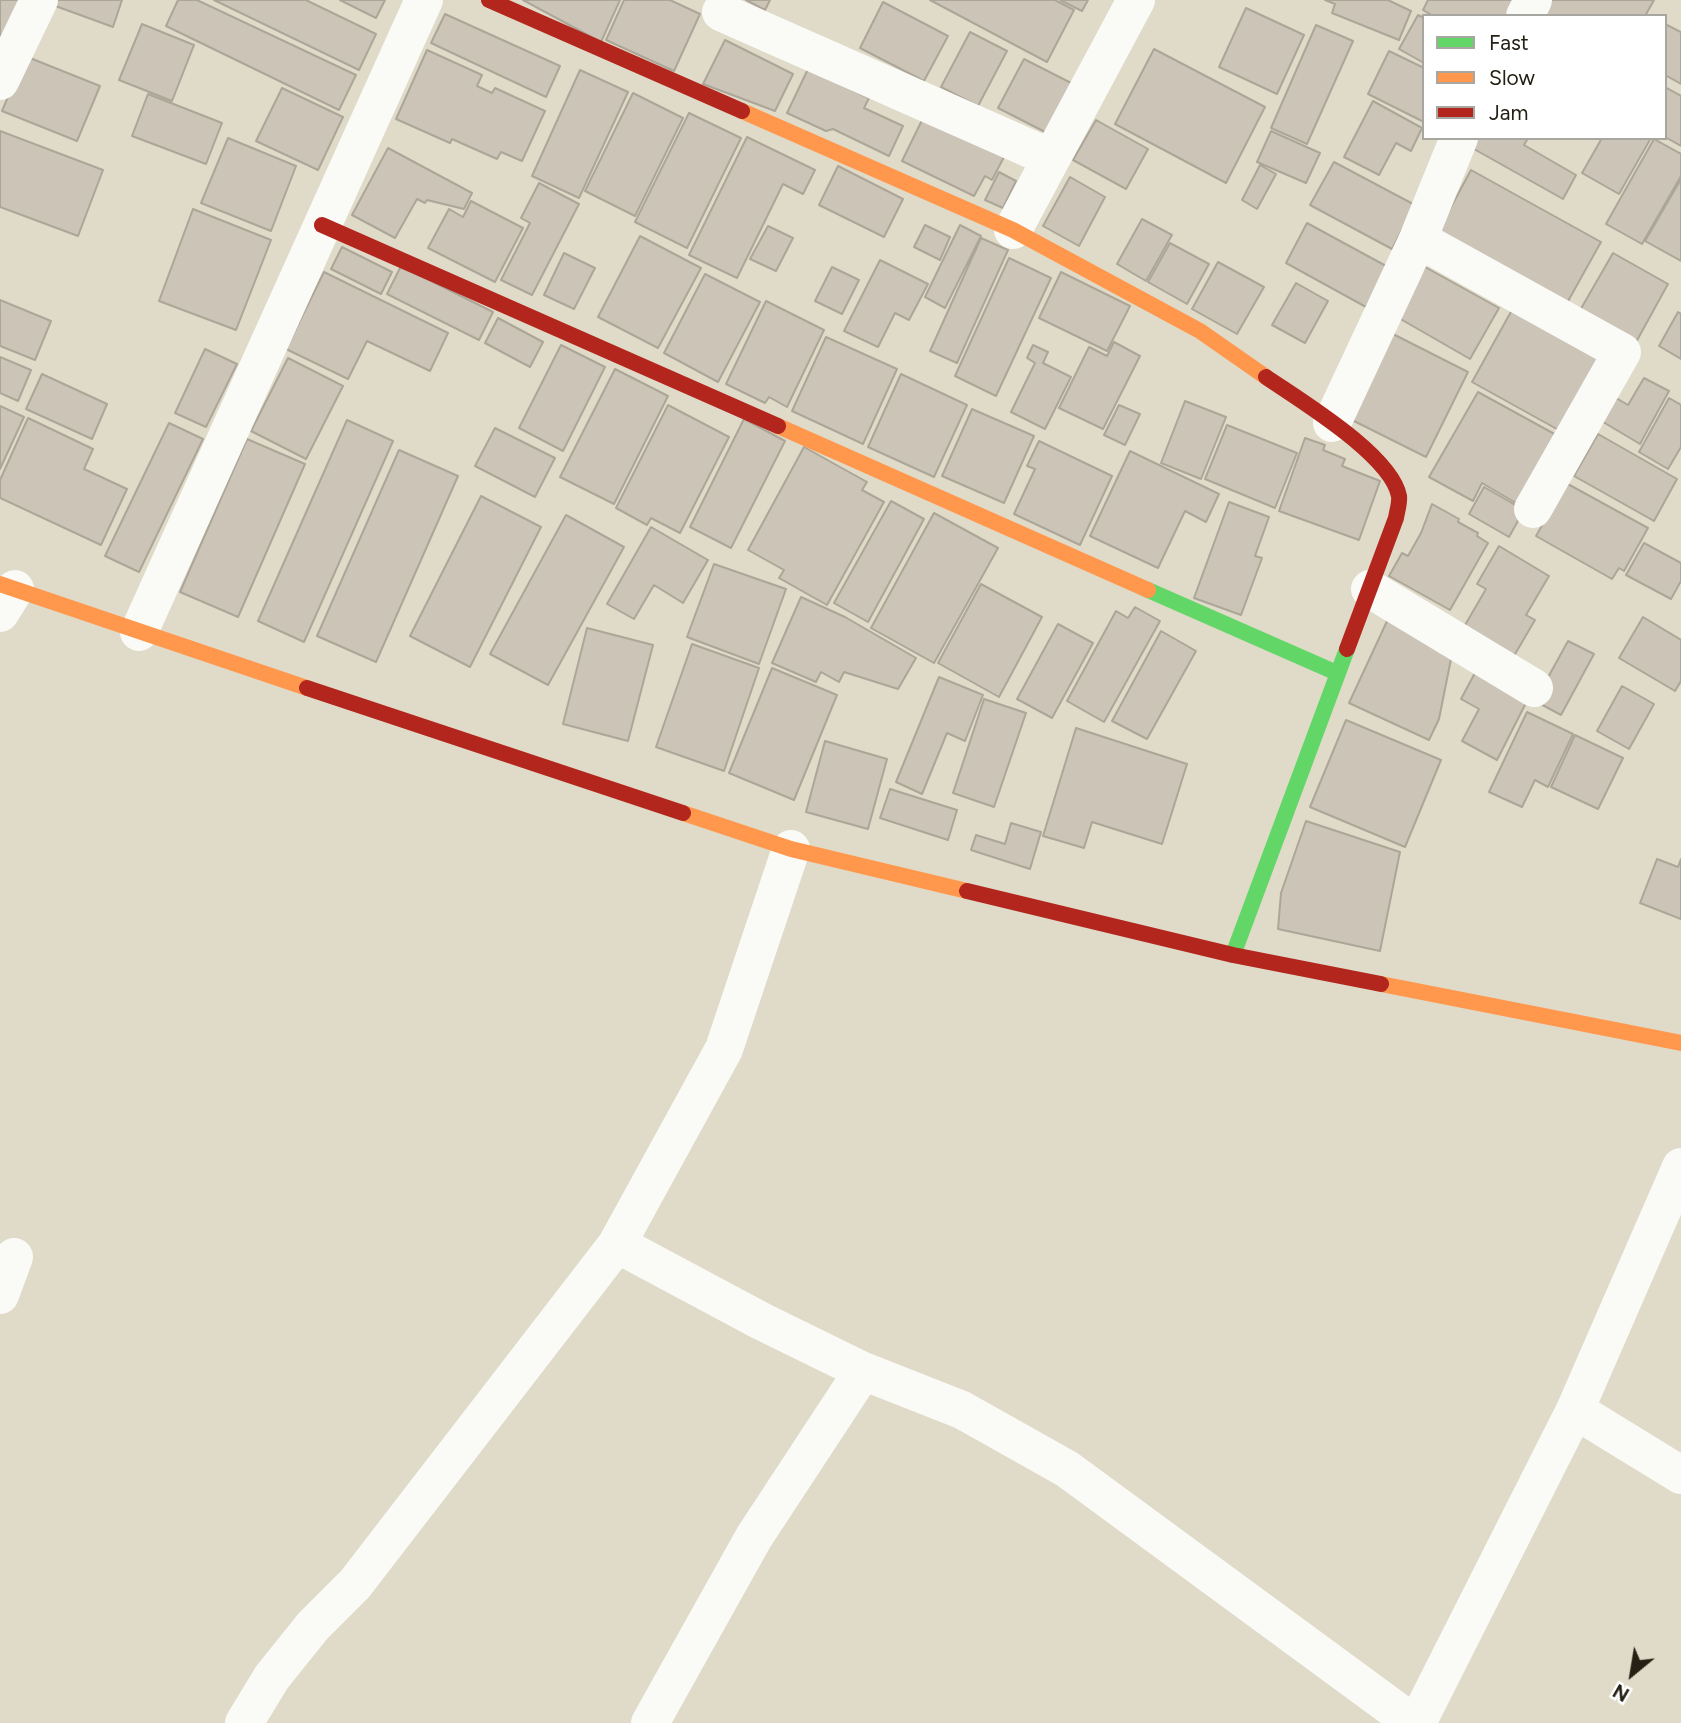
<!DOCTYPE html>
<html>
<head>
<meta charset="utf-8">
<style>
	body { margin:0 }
	#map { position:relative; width:1681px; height:1723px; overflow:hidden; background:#e0dbc8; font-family:Figtree,sans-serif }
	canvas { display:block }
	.legend { position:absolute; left:1422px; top:14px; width:245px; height:126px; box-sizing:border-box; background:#fff; border:2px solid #a7a6a1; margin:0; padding:9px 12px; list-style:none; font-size:21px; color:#242014 }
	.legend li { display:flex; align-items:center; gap:14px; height:35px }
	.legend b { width:35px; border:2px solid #a7a6a1 }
	.north { position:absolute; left:1597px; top:1639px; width:70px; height:70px; -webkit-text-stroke:5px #fff; paint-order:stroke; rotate:210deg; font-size:19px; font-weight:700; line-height:28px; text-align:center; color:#242014 }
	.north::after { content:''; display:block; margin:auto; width:24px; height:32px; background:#242014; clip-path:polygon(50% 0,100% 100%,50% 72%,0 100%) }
</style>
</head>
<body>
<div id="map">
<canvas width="1681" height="1723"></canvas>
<ul class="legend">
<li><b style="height:9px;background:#63d668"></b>Fast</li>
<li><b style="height:9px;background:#ff974d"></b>Slow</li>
<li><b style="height:9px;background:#b3261e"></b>Jam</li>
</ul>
<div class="north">N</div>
</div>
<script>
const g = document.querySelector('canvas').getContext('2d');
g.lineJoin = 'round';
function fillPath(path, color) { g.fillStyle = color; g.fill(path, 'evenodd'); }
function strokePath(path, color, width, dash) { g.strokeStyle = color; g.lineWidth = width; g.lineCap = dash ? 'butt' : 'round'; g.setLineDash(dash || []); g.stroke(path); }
const building = new Path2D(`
	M0,0h33l-24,41 -9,-6z
	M51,0h71l-9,27 -63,-23z
	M178,0h19l159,75 -17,35 -173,-84z
	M214,0h92l70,34 -17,36z
	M340,0h45l-9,18z
	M523,0h97l-19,42z
	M624,0h46l30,14 -26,57 -68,-31z
	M746,0h24l-5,10z
	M930,0h125l19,10 -27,52z
	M1060,0h28l-6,11z
	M1325,0h63l23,11 -12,29 -67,-27 3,-9z
	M1428,0h89l-8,16h-76l-10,-6z
	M1547,0h107l-9,16h-97l-7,-5z
	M883,2l65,34 -24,45 -64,-33z
	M1246,8l58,27 -27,59 -58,-27z
	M445,14l115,52 -14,31 -115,-54z
	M1418,15l6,3v45l-25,-14z
	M142,24l52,21 -22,56 -53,-21z
	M1665,24l16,8v52l-16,-9z
	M1316,25l37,16 -46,103 -36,-16z
	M970,32l37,19 -29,55 -37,-19z
	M725,40l68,34 -18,37 -72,-27z
	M1154,49l111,58 -39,76 -111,-59z
	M427,50l55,25 -5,11 15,7 3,-5 50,23 -23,50 -21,-9 -4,7 -45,-20 -2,4 -54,-24z
	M1389,51l35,17v54l-56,-28z
	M25,56l75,30 -23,55 -75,-30z
	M1024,59l53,27 -26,49 -53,-27z
	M808,69l61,29 -5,10 39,18 -14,30 -56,-27 -7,2 -39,-18z
	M580,70l48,22 -49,106 -47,-22z
	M1665,87l16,9v50l-16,-9z
	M282,88l61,29 -25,53 -62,-29z
	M633,93l50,25 -48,98 -50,-25z
	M148,94l74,29 -16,41 -74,-28z
	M1373,101l49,27 -11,23 -15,-8 -17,32 -35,-18z
	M689,113l52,25 -54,110 -52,-26z
	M924,116l80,41 -12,23 -7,-4 -11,20 -72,-35z
	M1096,120l52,29 -22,40 -53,-29z
	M0,131l103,39 -25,66 -78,-29z
	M1271,131l49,22 -14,30 -49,-21z
	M747,137l68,33 -12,24 -20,-10 -46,94 -48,-23z
	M228,138l68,28 -25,65 -70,-28z
	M1468,138h60l-4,7 52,30 -13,24 -98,-55z
	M1602,138h49l-32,56 -37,-21z
	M1654,139l27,15v22l-39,68 -36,-20z
	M388,148l84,45 -8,16 -37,-9 -2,3 -8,-4 -22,39 -43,-23z
	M1334,162l81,43 -23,44 -82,-44z
	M1260,165l16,9 -19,35 -15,-9z
	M838,166l65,33 -19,38 -65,-32z
	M1471,170l130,72 -34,61 -129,-72z
	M999,172l17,9 -13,27 -18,-8z
	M1070,177l35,20 -26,49 -36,-20z
	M1681,179v82l-36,-20z
	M539,183l40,21 -47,91 -31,-15 29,-57 -9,-5z
	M471,201l52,27 -28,54 -67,-34 21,-39 14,8z
	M193,209l78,31 -35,90 -77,-29z
	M1142,219l30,16 -26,46 -29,-17z
	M1307,223l81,44 -22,40 -80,-44z
	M925,225l25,12 -10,23 -26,-13z
	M960,225l21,11 -36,72 -20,-11z
	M768,226l25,12 -17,33 -26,-12z
	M640,236l61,32 -43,80 -60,-31z
	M981,238l27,12 -51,113 -27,-12z
	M1170,243l39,21 -22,40 -39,-22z
	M342,247l50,25 -11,22 -50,-25z
	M564,253l31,15 -21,41 -30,-14z
	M1613,253l55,31 -33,60 -56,-32z
	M1009,258l42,20 -55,118 -41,-20z
	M880,260l48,24 -19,36 -14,-7 -17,34 -34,-16z
	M1218,262l46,25 -27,47 -45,-25z
	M401,266l92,46 -14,28 -92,-46z
	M832,267l27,13 -17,34 -27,-13z
	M1425,267l74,41 -29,51 -73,-42z
	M324,272l124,61 -18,38 -63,-30 -19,38 -62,-30z
	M1061,272l69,34 -23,45 -68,-33z
	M705,274l55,28 -42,80 -54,-29z
	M1296,283l32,18 -23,42 -33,-18z
	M0,300l51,21 -16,39 -35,-14z
	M766,301l58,29 -37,77 -18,-10 -4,6 -39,-19z
	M1513,308l92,52 -41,73 -92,-51z
	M1678,312l3,2v45l-22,-13z
	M498,318l45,24 -13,25 -45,-24z
	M1391,333l77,39 -42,85 -78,-39z
	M826,337l71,32 -34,75 -71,-33z
	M1114,342l26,14 -37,73 -44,-21 30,-61 18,9z
	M561,345l44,22 -42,84 -44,-23z
	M1033,345l15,7 -5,11 28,14 -26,52 -34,-17 24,-49 -8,-5z
	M205,349l32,15 -31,63 -31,-14z
	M0,357l31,13 -13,31 -18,-8z
	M288,358l55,28 -37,73 -55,-28z
	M615,369l53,27 -54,108 -54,-27z
	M42,374l65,30 -15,35 -66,-30z
	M901,374l66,31 -33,72 -66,-30z
	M1644,378l25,13 -29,53 -42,-25 13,-24 17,10z
	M1478,392l82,45 -39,69 -39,-23 -9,18 -44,-24z
	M1669,398l12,7v42l-13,22 -29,-17z
	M1185,401l41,16 -25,62 -40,-16z
	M668,405l61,32 -49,96 -29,-15 -4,7 -31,-17z
	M1119,405l21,9 -15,31 -21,-10z
	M0,406l24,11 -24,52z
	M972,409l62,27 -30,67 -62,-27z
	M28,418l65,31 -9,20 43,20 -26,56 -101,-47v-18z
	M744,419l41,22 -54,107 -41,-21z
	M347,420l46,21 -89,201 -46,-21z
	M169,423l34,16 -64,133 -34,-16z
	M1227,425l70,28 -22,55 -70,-29z
	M495,428l60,30 -20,39 -60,-31z
	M1598,434l79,45 -23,42 -80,-45z
	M1305,438l20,7 -2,5 22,9 -3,7 38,15 -21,59 -80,-29z
	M247,439l58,25 -67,153 -58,-25z
	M1039,441l73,35 -32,69 -66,-31 21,-45 -8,-3z
	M804,447l63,35 -5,8 22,12 -57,103 -48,-27 5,-8 -36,-20z
	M399,450l59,26 -82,186 -59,-26z
	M1130,451l89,43 -13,28 -21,-11 -27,57 -68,-32z
	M1566,483l82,45 -24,43 -5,-3 -7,11 -76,-43z
	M1484,487l40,23 -15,27 -40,-23z
	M481,496l60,31 -71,140 -60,-31z
	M891,501l33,18 -56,103 -34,-19z
	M1229,502l40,15 -14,39 7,2 -21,57 -47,-17z
	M1432,504l27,15 -1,3 20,11 -1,3 11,7 -38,67 -61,-34 13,-23 6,3 13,-23z
	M934,513l64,35 -64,115 -63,-35z
	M566,515l58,32 -76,138 -58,-31z
	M651,527l57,33 -25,43 -29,-18 -20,34 -27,-15z
	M1644,543l37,20v18l-10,18 -45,-24z
	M1499,546l50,30 -23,39 9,5 -24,41 -50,-29 25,-43 -9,-5z
	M714,564l72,25 -27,75 -72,-27z
	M981,584l61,33 -43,80 -61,-34z
	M801,597l44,20 71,41 -18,31 -54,-17 -5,10 -18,-10 -5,10 -44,-19z
	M1135,607l25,14 -56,101 -37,-21 49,-90 12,7z
	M1643,617l38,23v41l-6,10 -56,-33z
	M1388,619l65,30 -14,70 -10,21 -80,-37z
	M1058,624l35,19 -41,75 -35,-19z
	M587,628l66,17 -25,96 -65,-17z
	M1161,631l35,20 -49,88 -35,-18z
	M1568,641l26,13 -33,61 -26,-14z
	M692,644l67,24 -35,103 -68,-24z
	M772,668l65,27 -43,105 -65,-27z
	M1477,669l53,26 -33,65 -35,-19 17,-32 -18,-10z
	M939,677l44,18 -18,46 -18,-8 -25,61 -26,-12z
	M1622,686l32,18 -25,45 -32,-18z
	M984,699l42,14 -32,94 -41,-14z
	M1527,712l46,22 -25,53 -13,-7 -13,27 -33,-15z
	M1346,720l95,40 -36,87 -95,-40z
	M1076,728l111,36 -25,80 -70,-22 -8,26 -41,-12z
	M1575,735l48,23 -25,51 -47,-22z
	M825,741l62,18 -19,70 -62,-17z
	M890,789l67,21 -9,30 -68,-22z
	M1306,821l94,31 -20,99 -102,-22 3,-36z
	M1011,823l30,9 -11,37 -59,-19 5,-15 29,9z
	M1657,859l21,8 3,-8v60l-41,-16z`);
const street = new Path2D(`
	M721,12l330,146
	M1525,16l8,-16
	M0,81l39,-81
	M1013,230l123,-230
	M1418,239l204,113 -89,157
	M1332,423l86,-184 41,-101
	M1370,589l164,99
	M0,613l15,-24
	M139,632l285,-632
	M617,1244l144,77 102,50 99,39 105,59 346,254
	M0,1295l14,-38
	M1575,1410l106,65
	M244,1723l28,-46 41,-51 42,-42 262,-340 107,-195 67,-200
	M650,1723l104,-186 109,-166
	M1417,1723l158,-313 106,-243`);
const fast = new Path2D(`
	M1148,590l189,83
	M1233,955l114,-306`);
const slow = new Path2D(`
	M742,111l271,119 187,101 66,46
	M778,426l370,164
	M0,584l307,104
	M683,813l108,36 176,42
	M1381,984l300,59`);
const jam = new Path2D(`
	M489,0l253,111
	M322,225l456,201
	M1266,377c35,24 125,78 133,119 1,7 -2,15 -3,22l-49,131
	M307,688l376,125
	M967,891l266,64 148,29`);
fillPath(building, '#cbc4b7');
strokePath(building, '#aca698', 2);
strokePath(street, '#fafaf7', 38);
strokePath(fast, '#63d668', 16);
strokePath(slow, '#ff974d', 16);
strokePath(jam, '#b3261e', 16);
</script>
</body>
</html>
